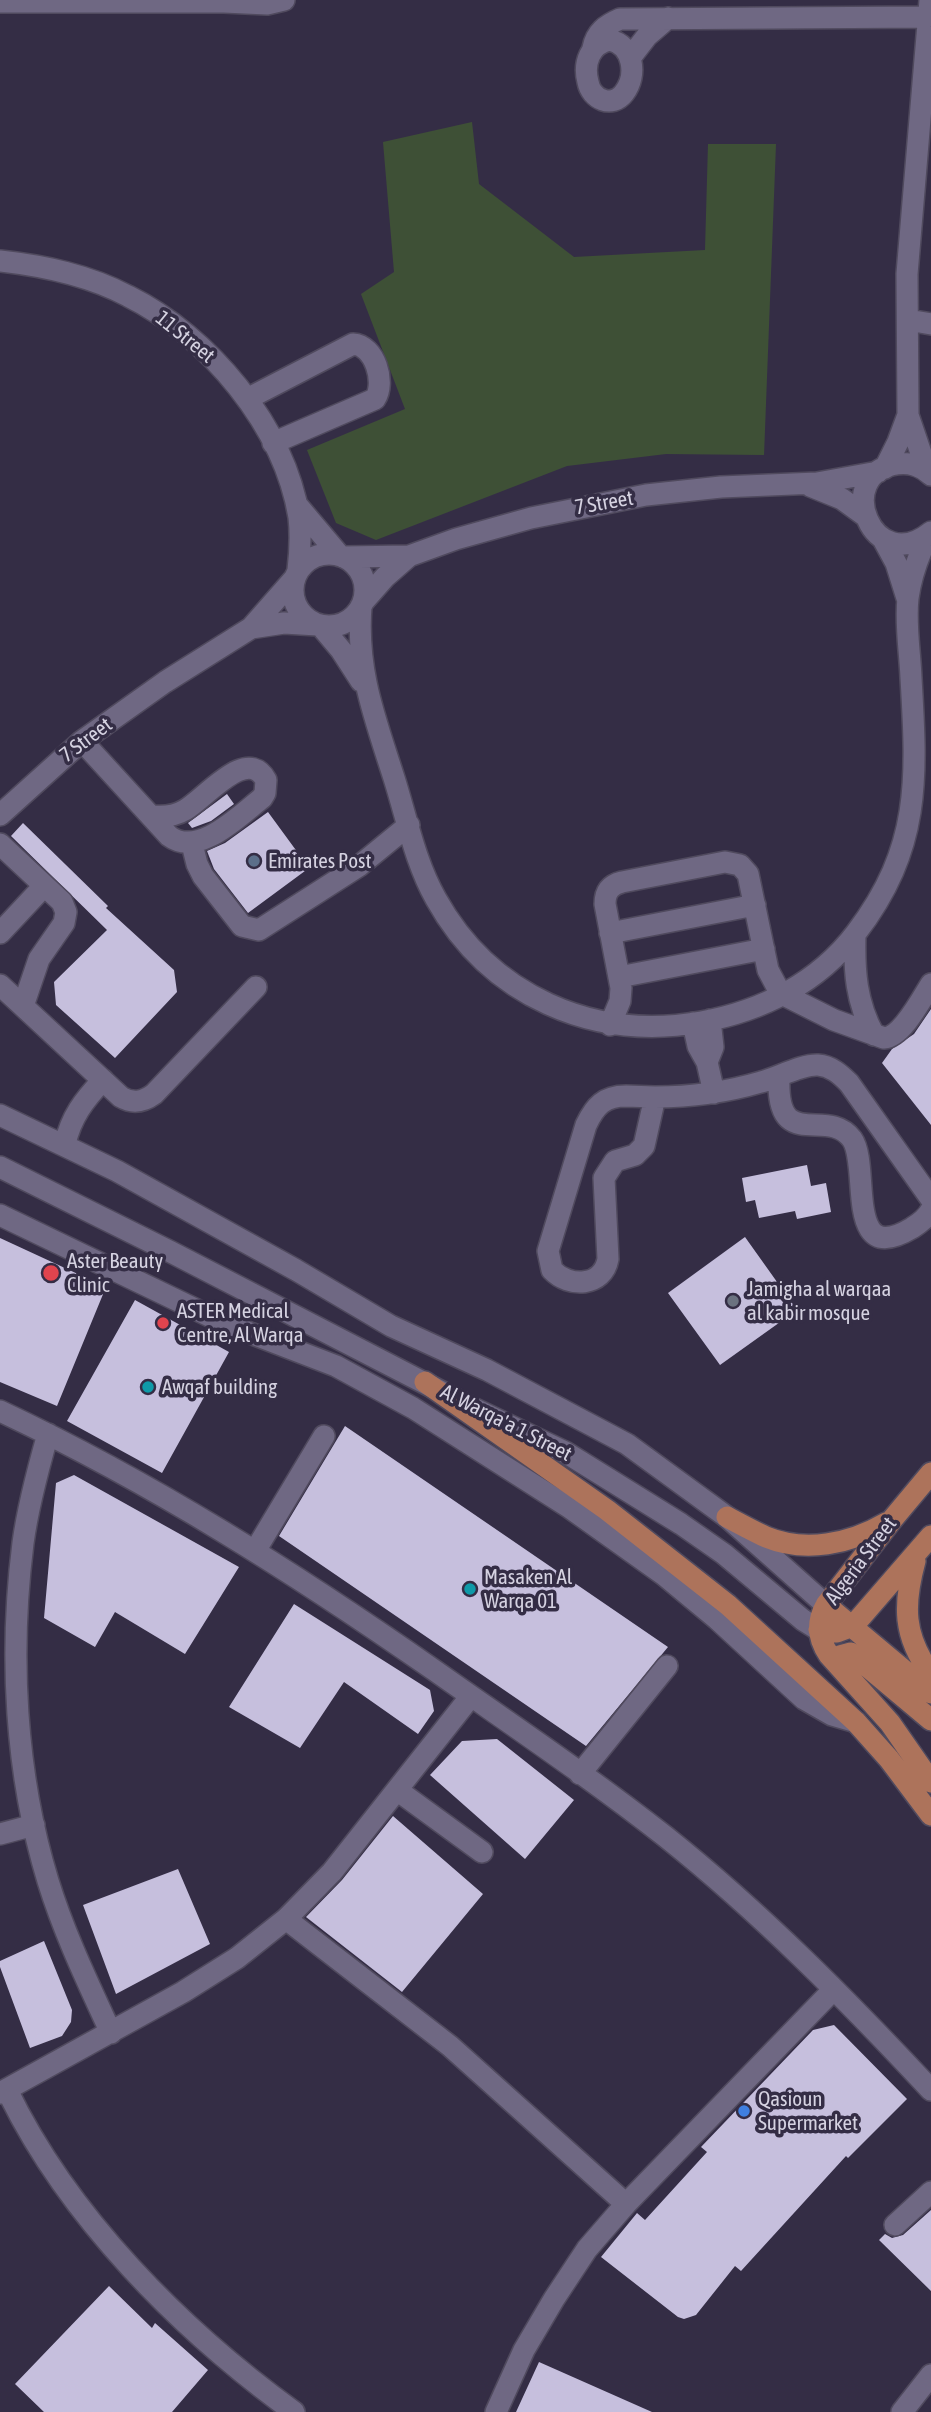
<!DOCTYPE html>
<html>
<head>
<meta charset="utf-8">
<style>
	body { margin:0 }
	canvas { display:block; background:#342d45 }
</style>
</head>
<body>
<canvas width="931" height="2412"></canvas>
<script>
const g = document.querySelector('canvas').getContext('2d');
g.lineJoin = 'round';
function fillPath(path, color) { g.fillStyle = color; g.fill(path, 'evenodd'); }
function strokePath(path, color, width, dash) { g.strokeStyle = color; g.lineWidth = width; g.lineCap = dash ? 'butt' : 'round'; g.setLineDash(dash || []); g.stroke(path); }
function write(font, color, halo, rows, align = 'center') {
  g.font = font + ' "Asap Condensed",sans-serif'; g.lineWidth = 7; g.setLineDash([]); g.textBaseline = 'middle'; g.strokeStyle = halo; g.fillStyle = color; for (const [text, x, y, turn = 0] of rows) {
    g.save(); g.translate(x, y); g.rotate((+turn || 0) * Math.PI / 180); g.textAlign = isNaN(turn) ? turn : align; if (halo) g.strokeText(text, 0, 0); g.fillText(text, 0, 0); g.restore();
  }
}
const green = new Path2D(`
	M472,122l7,62 95,73 131,-7 3,-106h68l-12,311 -98,-1 -99,12 -191,74 -40,-17 -29,-73 98,-41 -44,-115 33,-22 -11,-130z`);
const building = new Path2D(`
	M227,794l7,10 -23,17 -19,7 -4,-5z
	M268,812l41,56 -61,45 -34,-44 -7,-18 18,-8z
	M23,823l85,83 -2,2 68,62 3,22 -62,66 -59,-53 -2,-23 53,-52 -96,-94z
	M931,1009v116l-49,-62 10,-14 22,-15z
	M807,1165l4,21 15,-3 5,29 -34,7 -2,-8 -36,7 -4,-18 -9,2 -4,-24z
	M745,1237l52,73 -77,55 -52,-72z
	M0,1238l106,49 -49,119 -57,-24z
	M135,1300l94,52 -67,121 -95,-52z
	M345,1426l323,221 -82,99 -307,-210z
	M74,1475l165,92 -54,87 -70,-42 -20,35 -51,-29 12,-135z
	M294,1604l136,86 4,21 -16,23 -74,-52 -44,66 -71,-41z
	M497,1739l77,61 -49,59 -95,-84 32,-34z
	M393,1816l90,78 -81,98 -96,-75 36,-37z
	M178,1869l32,75 -94,50 -33,-89z
	M44,1941l28,69 -1,12 -9,14 -32,12 -30,-81v-6z
	M834,2025l73,74 -59,59 -2,-2 -105,115 -6,-5 -39,49 -12,4 -6,-2 -77,-60 36,-44 8,7 62,-68 -6,-5 112,-117z
	M931,2210v81l-52,-51 6,-6 7,4 11,-3z
	M109,2286l43,42 3,-5 53,47 -36,42h-128l-29,-28z
	M539,2362l113,50h-136z`);
const minor = new Path2D(`
	M0,2h224l43,2 17,-4
	M610,40c23,5 28,35 14,53 -12,16 -33,6 -36,-11 -5,-19 2,-38 22,-42z
	M593,48c3,-16 13,-23 27,-29l307,-2
	M630,58l17,-22 21,-18
	M0,261c45,5 88,14 128,35 81,40 156,130 171,221 2,18 1,36 -1,53
	M908,320l23,4
	M247,399l106,-55c22,1 33,39 22,55l-102,44
	M885,468l13,-26 10,-27
	M927,471l-19,-56 -1,-141 23,-274
	M931,475c-9,-9 -22,-13 -34,-11 -66,10 -24,115 34,68
	M810,486l32,13 22,16
	M297,505l43,51
	M883,539l13,24 11,35
	M293 590a36 36 0 1 1 72 0a36 36 0 1 1-72 0Z
	M343,557l66,-1 47,-17 75,-21 115,-23 75,-8 96,-4 61,-11
	M363,602l22,-25 24,-21
	M361,606c-5,65 14,112 33,172 13,41 21,84 42,121 54,97 157,142 265,123 61,-11 117,-39 155,-89 65,-85 61,-154 55,-255 -1,-26 -6,-54 -3,-80 3,-22 11,-44 21,-64
	M320,625l21,25 20,31
	M251,628l33,-5 34,2
	M82,741l87,95c29,22 70,-20 93,-38l3,-5 1,-13c-19,-35 -60,18 -81,30 -10,6 -21,7 -32,6
	M0,815l82,-74 83,-59 86,-54 43,-49
	M0,844l62,58 4,10 -2,11 -25,36 -16,47
	M192,844l5,20 6,12 39,50 17,4 100,-64 50,-41
	M0,933l44,-47
	M610,933l145,-28
	M855,935c-1,36 1,67 19,100
	M619,977l145,-28
	M0,985l121,112c12,7 22,5 33,-3l102,-107
	M693,1023l5,23 9,16 7,31
	M610,1025l10,-24 1,-13 -16,-84c0,-12 5,-19 17,-22l103,-20 15,3 8,9 20,96 9,17 7,8 50,25 50,18c18,-1 37,-38 47,-54
	M707,1062l6,-15 -3,-27
	M779,1077c-3,78 48,28 73,62 19,27 -9,130 60,89 8,-5 15,-10 19,-18
	M626,1096l29,1 -11,49 -9,9 -20,6 -11,17 4,81c-5,28 -39,29 -56,11l-4,-19 38,-126c9,-19 18,-29 40,-29z
	M655,1097c36,0 72,-5 106,-15 16,-4 41,-18 57,-17 13,1 22,9 31,18l82,116
	M0,1115l117,56 179,99 95,56 96,44 140,74 100,73 99,88
	M65,1144c6,-27 19,-44 38,-64
	M0,1167l171,85 302,156 92,44 116,72 43,30 79,66 16,10
	M0,1215l224,108 112,43 77,42 157,100 94,67 53,44 87,80 28,16 24,7
	M0,1411c153,72 296,163 434,259 78,55 157,108 232,167 95,76 182,164 265,253
	M48,1434c-10,35 -20,72 -25,109 -14,111 -8,230 25,338 16,52 40,102 63,152
	M255,1551l69,-115
	M580,1774l87,-108
	M397,1790l85,62
	M0,1834l34,-9
	M286,1919l164,127 176,158
	M7,2090c61,127 174,240 287,322
	M0,2093l183,-101 54,-34 49,-39 46,-47 139,-176
	M895,2225l36,-33
	M496,2412l28,-62 30,-51 33,-50 39,-45 208,-215
	M902,2412l29,-37`);
const major = new Path2D(`
	M425,1382l182,128 121,95 128,117 33,37 42,56
	M931,1473l-40,48 -65,84c-10,18 -8,34 3,50l61,68 41,59
	M727,1517c13,7 26,14 39,20 39,16 84,7 120,-14
	M915,1561c-12,44 -12,75 16,113
	M826,1605l105,88
	M819,1630l18,2 16,-6 78,-90
	M837,1664l3,-8 11,-3 80,67`);
const markers = [
	[254,861,7,"#5c6f8a"],
	[51,1273,9,"#e0444e"],
	[733,1301,7,"#6b7280"],
	[163,1323,7,"#e0444e"],
	[148,1387,7,"#0f9aa8"],
	[470,1589,7,"#0f9aa8"],
	[744,2111,7,"#3f7fe0"]
];
const streetNames = [
	["11 Street",185,337,39],
	["7 Street",604,503,-10],
	["7 Street",86,740,-37],
	["Al Warqa'a 1 Street",506,1423,27],
	["Algeria Street",861,1561,-53]
];
const poiNames = [
	["Emirates Post",268,861],
	["Aster Beauty",67,1261],
	["Clinic",67,1285],
	["Jamigha al warqaa",747,1289],
	["al kabir mosque",747,1313],
	["ASTER Medical",177,1311],
	["Centre, Al Warqa",177,1335],
	["Awqaf building",162,1387],
	["Masaken Al",484,1577],
	["Warqa 01",484,1601],
	["Qasioun",758,2099],
	["Supermarket",758,2123]
];
fillPath(green, '#3e5036');
fillPath(building, '#c6bfdd');
strokePath(minor, '#504a5e', 24);
strokePath(major, '#504a5e', 24);
strokePath(minor, '#6f6883', 21);
strokePath(major, '#ad735b', 21);
for (const [x, y, r, color] of markers) { const dot = new Path2D(); dot.arc(x, y, r, 0, 2 * Math.PI); g.fillStyle = color; g.fill(dot); strokePath(dot, '#342d45', 2.5); }
write('21px', '#d5d2e1', '#342d45', streetNames);
write('21px', '#d5d2e1', '#342d45', poiNames, 'left');
</script>
</body>
</html>
